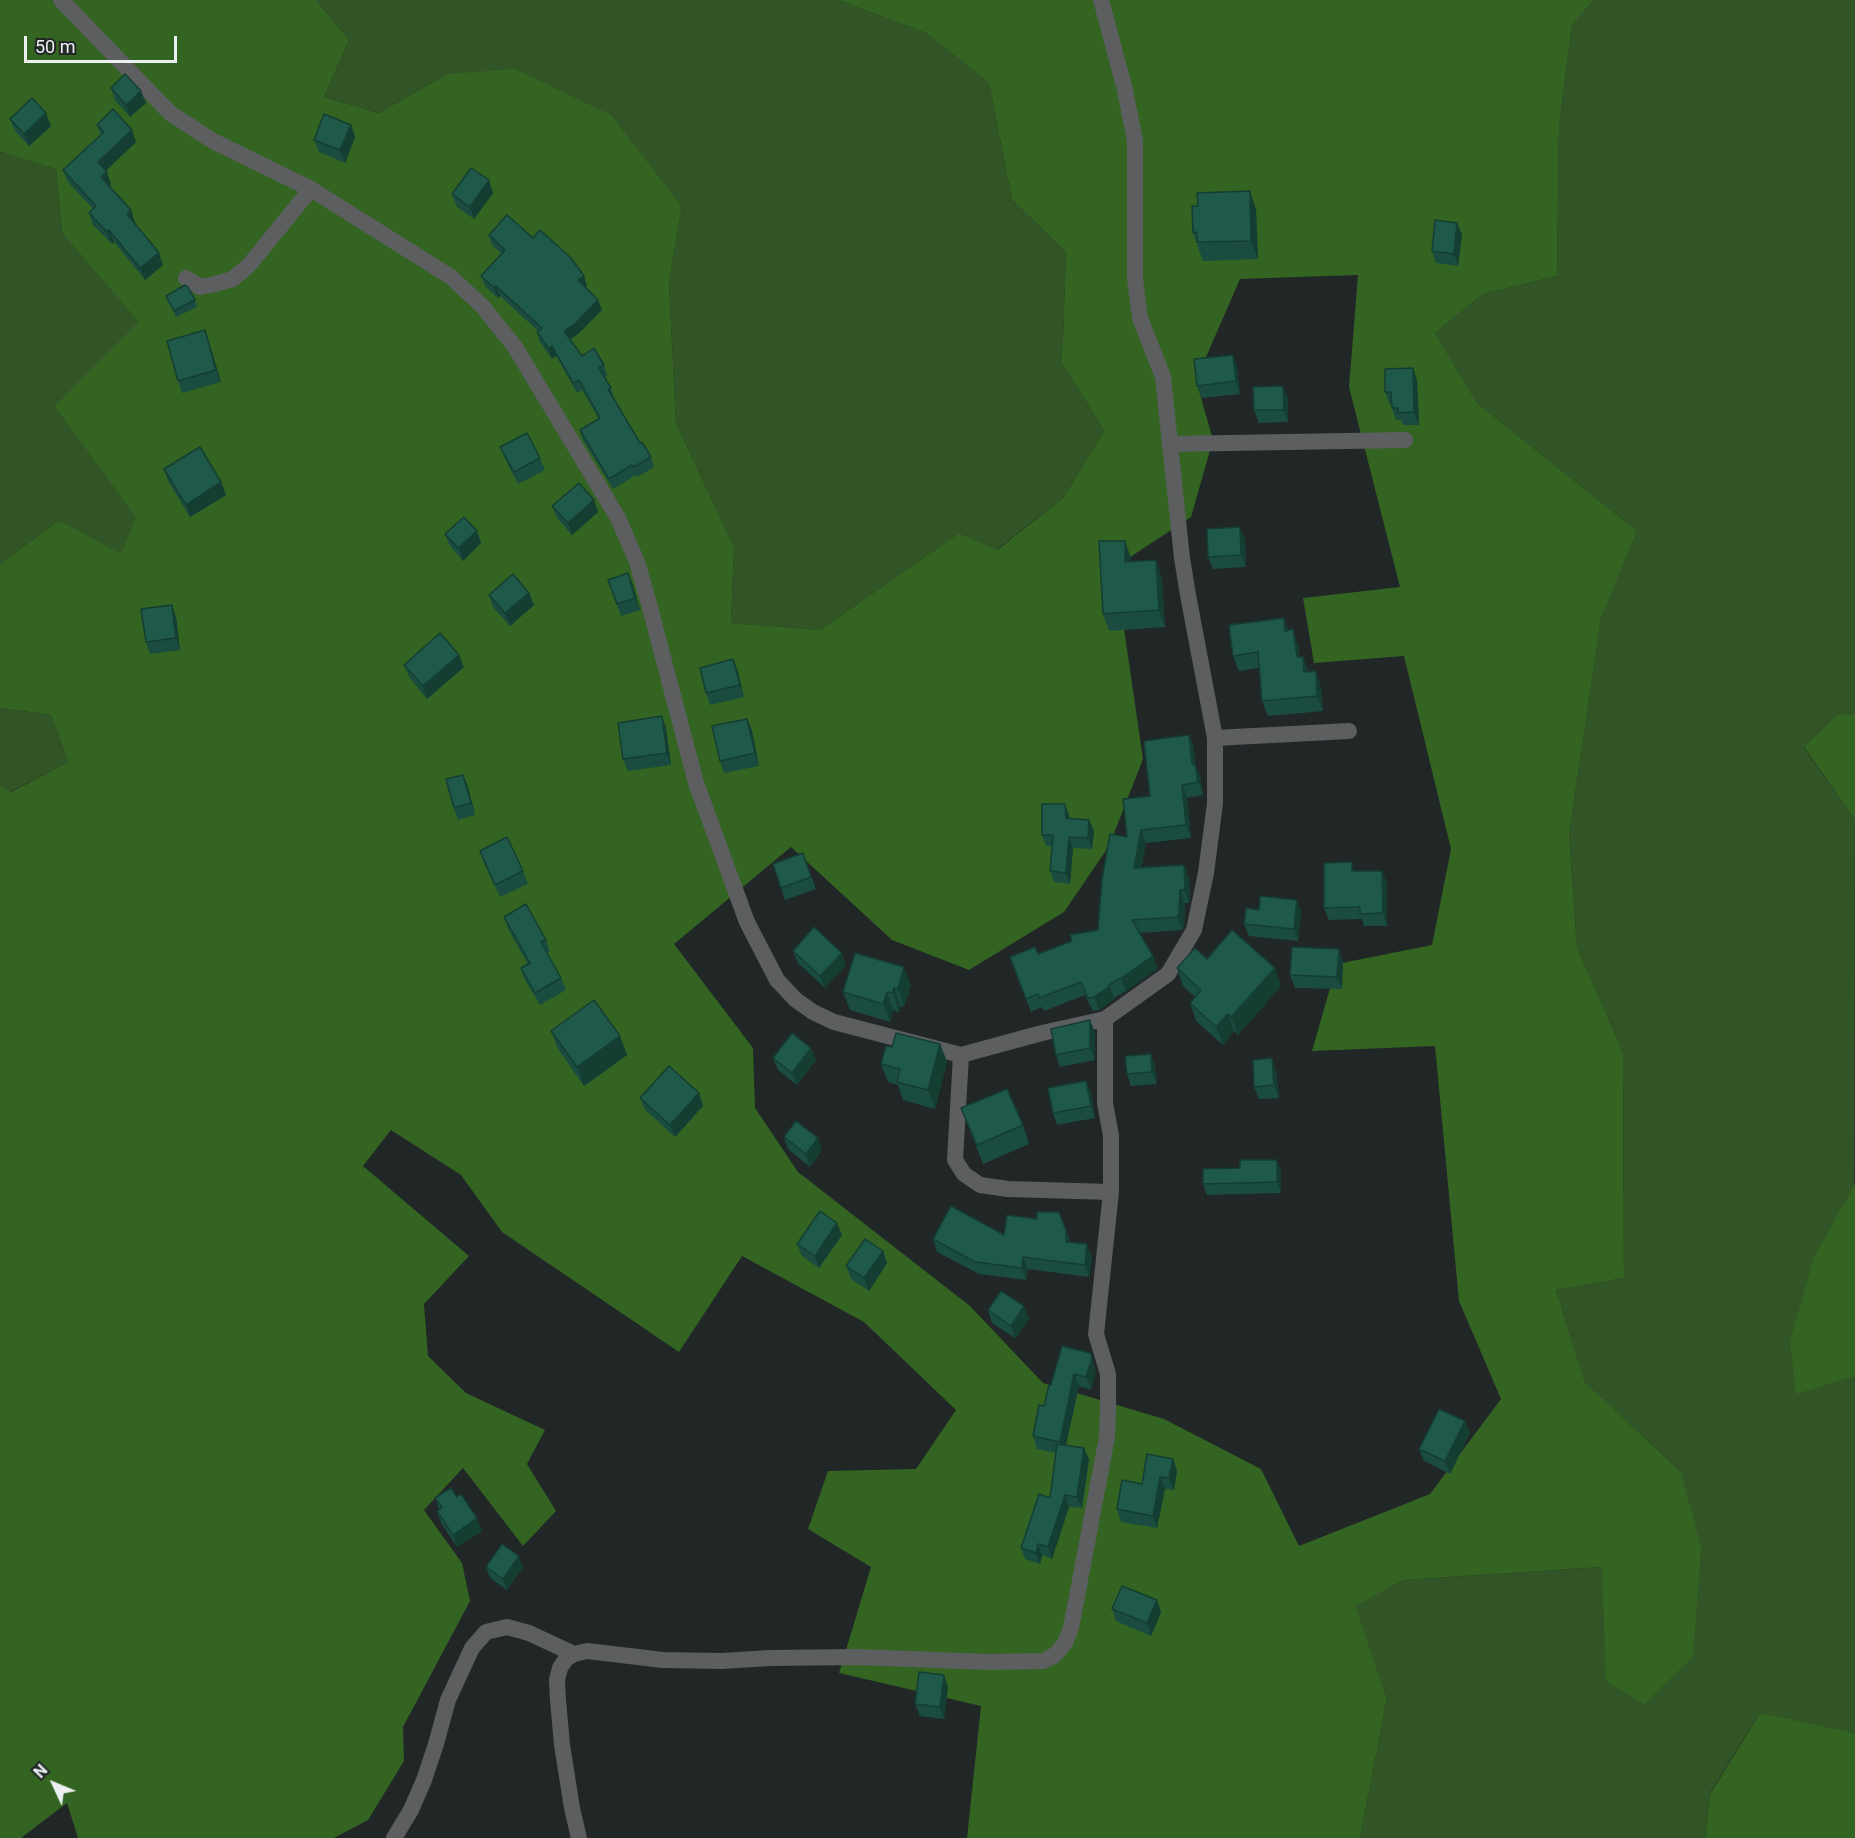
<!DOCTYPE html>
<html>
<head>
<meta charset="utf-8">
<style>
	body { margin:0 }
	#map { position:relative; width:1855px; height:1838px; overflow:hidden; background:#212627; font-family:Roboto,sans-serif }
	canvas { display:block }
	.north { position:absolute; left:24px; top:1754px; width:60px; height:60px; -webkit-text-stroke:4px #212627; paint-order:stroke; rotate:314deg; font-size:16px; font-weight:700; line-height:24px; text-align:center; color:#ecf0f0 }
	.north::after { content:''; display:block; margin:auto; width:21px; height:27px; background:#ecf0f0; clip-path:polygon(50% 0,100% 100%,50% 72%,0 100%) }
	.scale { position:absolute; left:24px; top:36px; width:153px; height:27px; box-sizing:border-box; border:3px solid #ecf0f0; border-top:0; padding-left:8px; font-size:18px; line-height:21px; white-space:nowrap; color:#ecf0f0; -webkit-text-stroke:4px #212627; paint-order:stroke }
</style>
</head>
<body>
<div id="map">
<canvas width="1855" height="1838"></canvas>
<div class="north">N</div>
<div class="scale">50 m</div>
</div>
<script>
const g = document.querySelector('canvas').getContext('2d');
g.lineJoin = 'round';
function fillPath(path, color) { g.fillStyle = color; g.fill(path, 'evenodd'); }
function strokePath(path, color, width, dash) { g.strokeStyle = color; g.lineWidth = width; g.lineCap = dash ? 'butt' : 'round'; g.setLineDash(dash || []); g.stroke(path); }
const green = new Path2D(`
	M316,0h522l88,33 63,50 23,117 54,52 -3,87 -2,22 43,70 -41,67 -67,52 -37,-17 -139,97 -89,-7 3,-76 -58,-124 -7,-141 13,-75 -235,-133 -68,39 -55,-16 25,-57z
	M1594,0h261v713l-18,2 -33,33 51,72 -1,556h1v357l-96,-19 -49,79 -5,45h-345l27,-140 -33,-92 50,-26 199,-13 78,-95 -96,-90 -29,-92 68,-12 -1,-226 -46,-105 -8,-112 32,-218 36,-86 -160,-128 -42,-70 48,-39 74,-18 2,-151 13,-100z
	M0,152l56,17 6,64 78,89 -86,84 83,111 -16,38 -62,-35 -59,44z
	M0,708l51,7 17,47 -58,30 -10,-7z`);
const forest = new Path2D(`
	M0,0h316l33,40 -25,57 55,16 68,-39 68,-5 96,46 71,92 -13,75 7,141 58,124 -3,76 89,7 139,-97 38,17 66,-52 41,-67 -43,-70 2,-22 3,-87 -54,-52 -23,-117 -63,-50 -88,-33h756l-22,25 -13,100 -2,151 -74,18 -48,39 42,70 160,128 -36,87 -32,217 8,112 46,105 1,226 -68,12 29,92 96,90 20,76 -8,109 -49,47 -38,-23 -4,-114 -198,13 -49,26 32,92 -27,140h-393l14,-132 -142,-33 32,-106 -63,-38 20,-58 88,-2 40,-59 -92,-88 -122,-66 -63,96 -177,-120 -41,-57 -70,-45 -28,36 106,90 -45,48 4,52 38,37 79,37 -18,34 29,47 -33,35 -60,-78 -39,42 38,53 8,38 -67,126 1,34 -36,59 -34,18h-256l-11,-35 -46,35h-21v-1053l11,7 57,-30 -17,-47 -51,-7v-144l59,-44 62,34 15,-37 -82,-111 85,-84 -77,-89 -6,-64 -56,-17zM1358,275l-9,112 51,200 -97,11 11,65 90,-7 47,193 -19,96 -95,19 -25,87 123,-5 24,255 42,98 -71,95 -131,52 -38,-77 -97,-50 -121,-36 -73,-77 -172,-134 -43,-64 -2,-60 -79,-104 117,-97 101,93 77,30 95,-58 45,-66 34,-87 -28,-192 76,-50 22,-77 -17,-60 44,-101z
	M1855,713v107l-51,-73 33,-32z
	M1855,1184v192l-59,18 -6,-52 24,-85z
	M1760,1713l95,20v105h-150l5,-44z`);
const minor = new Path2D(`
	M61,0l109,113 43,28 98,48 140,88 32,30 32,40 103,171 19,44 11,38 48,183 51,139 30,58 19,20 17,12 21,10 127,33 81,-22 63,-14 63,-45 26,-44 12,-57 9,-70v-65l-27,-143 -6,-37 -19,-181 -23,-59 -5,-39v-138l-10,-51 -24,-90
	M186,278l14,9 15,-3 18,-5 16,-14 62,-76
	M1170,444l235,-4
	M1215,738l134,-7
	M961,1055l-6,105 9,14 16,11 28,4 103,3
	M394,1838l17,-28 13,-30 12,-36 12,-44 24,-52 14,-16 21,-5 22,6 45,21
	M579,1838l-7,-30 -10,-63 -4,-45 -1,-20 3,-12 6,-9 8,-5 13,-3 76,9 59,1 48,-3 87,-1 132,5 54,-1 12,-6 10,-12 6,-15 36,-191 1,-28v-35l-12,-40 15,-142v-56l-6,-33v-84`);
const wall = new Path2D(`
	M111,88l35,15 -16,14 -15,-17z
	M10,119l41,7 -22,20 -14,-15z
	M97,125l39,17 -30,29 5,13 -2,2 26,36 -1,1 29,42 -18,15 -31,-38 -2,2 -19,-19 -4,-12 4,-4 -25,-27 -5,-12 38,-35z
	M351,125l4,12 -10,26 -26,-11 -5,-12z
	M493,193l-19,26 -17,-12 -5,-13z
	M1256,209l2,50 -55,2 -10,-28z
	M1457,223l5,12 -4,31 -22,-3 -4,-12z
	M489,235l98,51 -2,1 17,23 -23,23 -9,7 12,16 22,9 3,10 -3,2 7,11 3,10h-1l27,45 11,14 3,10 -17,10 -1,-2 -23,14 -30,-49 -3,-10 19,-11 -17,-29 -5,3 -21,-37 -4,3 -12,-17 -3,-10 1,-1 -38,-35 -2,2 -13,-12 -4,-10 21,-22 -10,-9z
	M166,296l29,4 2,7 -21,10z
	M205,330l16,52 -39,11 -4,-12z
	M1237,367l3,27 -38,4 -5,-12z
	M1417,380l2,45h-16l-2,-5h-5l-4,-12v-3h-2l-5,-13z
	M1288,398v24l-29,1 -5,-13z
	M500,447l40,11 5,12 -27,14 -13,-25z
	M164,469l57,13 5,13 -36,22 -22,-36z
	M594,500l4,12 -26,23 -15,-17 -5,-12z
	M477,531l4,12 -18,18 -13,-15 -5,-12z
	M1245,540l1,27 -33,2 -5,-12z
	M1131,558v4l31,16 3,49 -56,4 -6,-17z
	M628,573l12,37 -19,6 -13,-36z
	M529,593l5,12 -24,21 -17,-19 -4,-12z
	M176,617l4,33 -30,4 -4,-12z
	M1284,618l4,12 10,15 2,12 9,15 12,15 2,24 -55,5 -6,-15 -3,-33 -20,3 -6,-15z
	M733,659l5,13 6,25 -34,8 -4,-12z
	M404,665l60,2 -37,32 -18,-22z
	M662,716l4,13 5,36 -43,6 -5,-12z
	M747,719l5,12 7,35 -35,7 -4,-12z
	M1189,735l5,13 1,16 5,13 3,18 -16,3 4,40 -45,5 -5,24 43,-2 5,13 1,20 -1,5h-4l-1,23 -2,4 -42,3 13,23 4,13 -31,22 -12,7v1l-15,11 -6,1 -8,-16 -41,16 -2,-4 -11,5 -21,-55 28,-3 34,-13 26,-11 29,-93 23,-41z
	M463,775l5,12 7,28 -17,5 -4,-12z
	M1069,815v4l25,12 -2,18 -19,-1 -3,36 -16,-2 -4,-11 2,-25h-6l-4,-11z
	M480,851l43,20 5,13 -28,13 -16,-34z
	M803,853l13,36 -31,11 -12,-36z
	M1355,871l32,12v43h-23l-2,-7 -33,1 -5,-12z
	M1301,912l-3,29 -49,-5 -5,-12z
	M504,917l42,23 4,12 -3,1 14,25 5,12 -26,15 -15,-25 -4,-12 7,-4 -20,-35z
	M793,951l53,14 -21,23 -27,-25z
	M1207,959l74,27 -43,49 -4,-4 -11,14 -27,-24 -6,-18 5,-6 -12,-11 -6,-18z
	M1343,961l-1,28 -47,-1 -5,-13z
	M911,985l-7,22 -3,-1 -2,6 -6,-2 -3,12 -40,-12 -7,-18z
	M1090,1020l5,13v27l-35,7 -4,-12z
	M551,1031l76,24 -43,31 -26,-37z
	M940,1044l7,18 -12,47 -32,-9 -5,-15 -10,-3 -7,-18z
	M811,1048l5,12 -19,25 -19,-15 -5,-12z
	M1272,1058l4,13 3,27 -20,1 -5,-12z
	M1155,1066l2,18 -26,2 -4,-12z
	M1086,1081l5,12 4,25 -38,7 -4,-12z
	M699,1093l4,13 -28,31 -30,-27 -5,-12z
	M961,1108l62,17 6,19 -46,20z
	M784,1137l38,13 -12,17 -22,-18z
	M1281,1170v23l-74,2 -4,-11z
	M837,1223l5,12 -23,33 -17,-12 -5,-12z
	M1004,1235l83,9 5,13 -3,20 -61,-8 -2,11 -47,-6 -42,-22 -4,-13z
	M883,1251l4,12 -18,28 -18,-12 -5,-13z
	M988,1310l41,9 -14,19 -23,-15z
	M1062,1346l34,24 -5,20 -12,-4 -13,59 23,14 -7,49 -13,-1 -17,52 -10,-4 -2,9 -15,-5 -4,-11 29,-50 6,-45 -19,-4 -4,-13 11,-30z
	M1465,1421l5,12 -20,41 -26,-13 -5,-12z
	M1173,1459l4,12 -3,19 -9,-1 -8,39 -36,-6 -4,-13z
	M435,1498l47,33 -25,16 -16,-24 -4,-12 2,-2z
	M486,1567h37l-16,23 -17,-12z
	M1157,1600l4,12 -10,24 -35,-15 -4,-12z
	M948,1687l-4,32 -24,-3 -5,-12z`);
const shadedWall = new Path2D(`
	M141,91l5,12 -16,14 -4,-12z
	M46,113l5,13 -22,20 -5,-12z
	M351,125l4,12 -10,26 -5,-13z
	M132,130l4,12 -34,32 -4,-12z
	M107,172l4,12 -6,6 -4,-13z
	M489,180l4,13 -19,26 -4,-12z
	M1250,191l6,18 2,50 -7,-18z
	M131,210l4,12 -4,4 -4,-12z
	M1457,223l5,12 -4,31 -4,-12z
	M109,230l5,12 -2,2 -5,-12z
	M159,253l4,12 -18,15 -5,-12z
	M584,276l3,10 -5,4 -4,-10z
	M496,286l4,10 -2,2 -4,-10z
	M598,300l4,10 -23,23 -11,8 -4,-10z
	M205,330l4,12 12,40 -5,-12z
	M552,346l4,10 -4,3 -3,-10z
	M1233,355l4,12 3,27 -4,-13z
	M1413,368l4,12 2,45 -5,-13z
	M1283,386l5,12v24l-4,-12z
	M221,482l5,13 -36,22 -4,-12z
	M594,500l4,12 -26,23 -4,-12z
	M1240,527l5,13 1,27 -5,-12z
	M477,531l4,12 -18,18 -5,-13z
	M1125,541l6,17 1,22 -7,-18z
	M1156,560l6,18 3,49 -6,-17z
	M628,573l5,12 7,25 -5,-12z
	M529,593l5,12 -24,21 -5,-13z
	M172,605l4,12 4,33 -4,-12z
	M1284,618l5,15 -4,-2z
	M1293,629l5,16 4,28 -5,-16z
	M459,655l5,12 -37,32 -4,-13z
	M1303,657l6,15h-5z
	M733,659l5,13 6,25 -4,-12z
	M1316,671l5,16 2,24 -6,-15z
	M662,716l4,13 5,36 -4,-12z
	M747,719l5,12 7,35 -4,-13z
	M1189,735l5,13 1,16 5,13 3,18 -11,-31z
	M463,775l5,12 7,28 -4,-12z
	M1182,785l5,13 4,40 -5,-13z
	M1065,804l4,11 1,14 -4,-11z
	M1089,820l5,11 -2,18 -4,-11z
	M1141,830l5,13 -7,38 -5,-13z
	M1069,837l4,11 -3,36 -4,-11z
	M1184,865l5,13 1,20 -1,5 -5,-13z
	M1382,871l5,12v43l-4,-13z
	M1180,890l5,13 -1,23 -2,4 -5,-13z
	M1297,900l4,12 -3,29 -4,-12z
	M1339,949l4,12 -1,28 -5,-12z
	M842,953l4,12 -21,23 -5,-12z
	M1153,956l4,13 -31,22 -5,-13z
	M904,967l7,18 -7,22 -6,-18z
	M1275,968l6,18 -43,49 -7,-18z
	M1110,986l4,13 -15,11 -5,-13z
	M894,988l7,18 -2,6 -6,-19z
	M887,992l6,18 -3,12 -7,-18z
	M1228,1014l6,17 -11,14 -7,-18z
	M1090,1020l5,13v27l-5,-12z
	M620,1036l7,19 -43,31 -7,-19z
	M940,1044l7,18 -12,47 -7,-19z
	M811,1048l5,12 -19,25 -5,-12z
	M1151,1054l4,12 2,18 -5,-12z
	M1272,1058l4,13 3,27 -5,-13z
	M1086,1081l5,12 4,25 -4,-12z
	M699,1093l4,13 -28,31 -5,-12z
	M818,1138l4,12 -12,17 -4,-13z
	M1277,1160l4,10v23l-4,-11z
	M837,1223l5,12 -23,33 -4,-12z
	M1066,1230l5,12h-5z
	M1087,1244l5,13 -3,20 -4,-12z
	M883,1251l4,12 -18,28 -5,-13z
	M1023,1257l5,12 -2,11 -4,-12z
	M1024,1306l5,13 -14,19 -4,-12z
	M1090,1353l6,17 -5,20 -5,-13z
	M1074,1374l5,12 -15,68 -4,-12z
	M1465,1421l5,12 -20,41 -5,-13z
	M1084,1448l5,11 -7,49 -5,-11z
	M1173,1459l4,12 -3,19 -5,-12z
	M1160,1477l5,12 -8,39 -4,-12z
	M1065,1495l4,12 -17,52 -4,-12z
	M477,1518l5,13 -25,16 -4,-12z
	M1038,1544l4,11 -2,9 -4,-11z
	M519,1556l4,11 -16,23 -4,-11z
	M1157,1600l4,12 -10,24 -4,-13z
	M944,1675l4,12 -4,32 -4,-12z`);
const building = new Path2D(`
	M125,74l16,17 -15,14 -15,-17z
	M32,98l14,15 -22,21 -14,-15z
	M113,109l19,21 -34,32 9,10 -6,5 30,33 -4,4 32,39 -19,15 -31,-38 -2,2 -18,-19 7,-7 -33,-36 41,-38 -7,-7z
	M324,114l27,11 -11,25 -26,-10z
	M471,168l18,12 -19,27 -18,-13z
	M1250,191l1,50 -54,1v-10l-4,1 -1,-27h6l-1,-13z
	M507,215l26,23 7,-8 31,28 13,18 -6,4 20,20 -22,23 -12,8 18,25 12,-8 10,17 -5,3 12,20 -3,1 32,54 2,-1 9,15 -17,10 -2,-2 -23,14 -29,-49 20,-12 -21,-38 -6,3 -21,-37 -3,3 -12,-17 5,-4 -46,-42 -2,2 -13,-12 24,-26 -16,-15z
	M1435,220l22,3 -3,31 -22,-3z
	M185,285l3,2 7,13 -21,11 -8,-15z
	M205,330l11,40 -38,11 -11,-40z
	M1233,355l3,26 -39,5 -3,-27z
	M1413,368l1,44 -16,1v-5h-6l-1,-16h-6v-23z
	M1283,386l1,24h-30l-1,-23z
	M527,433l13,25 -26,14 -14,-25z
	M200,447l21,35 -35,23 -22,-36z
	M579,483l15,17 -26,23 -16,-17z
	M464,517l13,14 -19,17 -13,-14z
	M1240,527l1,28 -33,2 -1,-28z
	M1099,541h26v21l31,-2 3,50 -56,4z
	M628,573l7,25 -18,6 -9,-24z
	M513,574l16,19 -24,20 -16,-18z
	M172,605l4,33 -30,4 -5,-33z
	M1284,618l1,13 8,-2 4,28h6l1,15 12,-1 1,25 -55,5 -4,-49 -25,4 -4,-31z
	M440,633l19,22 -36,31 -19,-21z
	M733,659l7,26 -34,8 -6,-25z
	M662,716l5,37 -44,6 -5,-36z
	M747,719l8,34 -35,8 -8,-35z
	M1189,735l3,29h3l3,18 -16,3 4,40 -45,5 -7,38 50,-3 1,20 -1,5h-4l-1,23 -2,4 -45,3 21,36 -32,22 -12,7 1,1 -16,11 -6,1 -7,-16 -42,16 -1,-4 -12,5 -16,-42 25,-10 3,7 34,-13 -2,-6 28,-5 4,-51 8,-45 17,3 -4,-38 27,-3 -6,-55z
	M463,775l8,28 -17,5 -8,-29z
	M1042,804h23l1,14 23,2 -1,18 -19,-1 -3,36 -16,-2 3,-36h-11z
	M507,837l16,34 -28,14 -15,-34z
	M803,853l8,24 -30,11 -8,-24z
	M1352,862v9h30l1,42 -23,1v-7l-36,1v-45z
	M1260,896l37,4 -3,29 -50,-5 2,-16 13,2z
	M526,904l20,36 -5,2 20,36 -26,15 -14,-25 9,-5 -26,-46z
	M814,927l28,26 -22,23 -27,-25z
	M1232,930l43,38 -44,49 -3,-3 -12,13 -26,-24 11,-13 -24,-22 18,-20 12,11z
	M1292,947l47,2 -2,28 -47,-2z
	M855,953l49,14 -6,22 -4,-1 -1,5 -6,-1 -4,12 -40,-12z
	M594,1000l26,36 -43,31 -26,-36z
	M1090,1020v28l-34,7 -5,-26z
	M792,1033l19,15 -19,25 -19,-15z
	M896,1033l44,11 -12,46 -31,-8 3,-13 -19,-5 5,-18 6,1z
	M1151,1054l1,18 -25,2 -2,-18z
	M1272,1058l2,27 -20,2 -1,-27z
	M669,1066l30,27 -29,32 -30,-27z
	M1086,1081l5,25 -38,7 -5,-25z
	M1007,1089l16,36 -46,20 -16,-37z
	M796,1121l22,17 -12,16 -22,-17z
	M1240,1160h37v22l-74,2v-15l37,-1z
	M951,1206l53,29 3,-20 30,4v-7h22l7,18v12l21,2 -2,21 -62,-8 -1,11 -47,-6 -42,-23z
	M820,1211l17,12 -22,33 -18,-12z
	M865,1239l18,12 -19,27 -18,-12z
	M1001,1291l23,15 -13,20 -23,-16z
	M1062,1346l28,7 2,5 -6,19 -12,-3 -14,68 -27,-6 6,-31 5,1 5,-21h2z
	M1439,1409l26,12 -20,40 -26,-12z
	M1057,1444l27,4 -7,49 -12,-2 -17,52 -10,-3 -2,9 -15,-5 18,-54 11,4z
	M1147,1454l26,5 -4,19 -9,-1 -7,39 -36,-7 5,-29 20,4z
	M451,1488l6,9 4,-3 16,24 -24,17 -16,-24 5,-4 -7,-9z
	M502,1544l17,12 -16,23 -17,-12z
	M1122,1586l35,14 -10,23 -35,-14z
	M919,1672l25,3 -4,32 -25,-3z`);
fillPath(green, '#325527');
fillPath(forest, '#336422');
strokePath(minor, '#5c5e60', 16);
fillPath(wall, '#1a4d3f');
fillPath(shadedWall, '#153e33');
fillPath(building, '#1e5949');
strokePath(building, '#153e33', 1.5);
</script>
</body>
</html>
